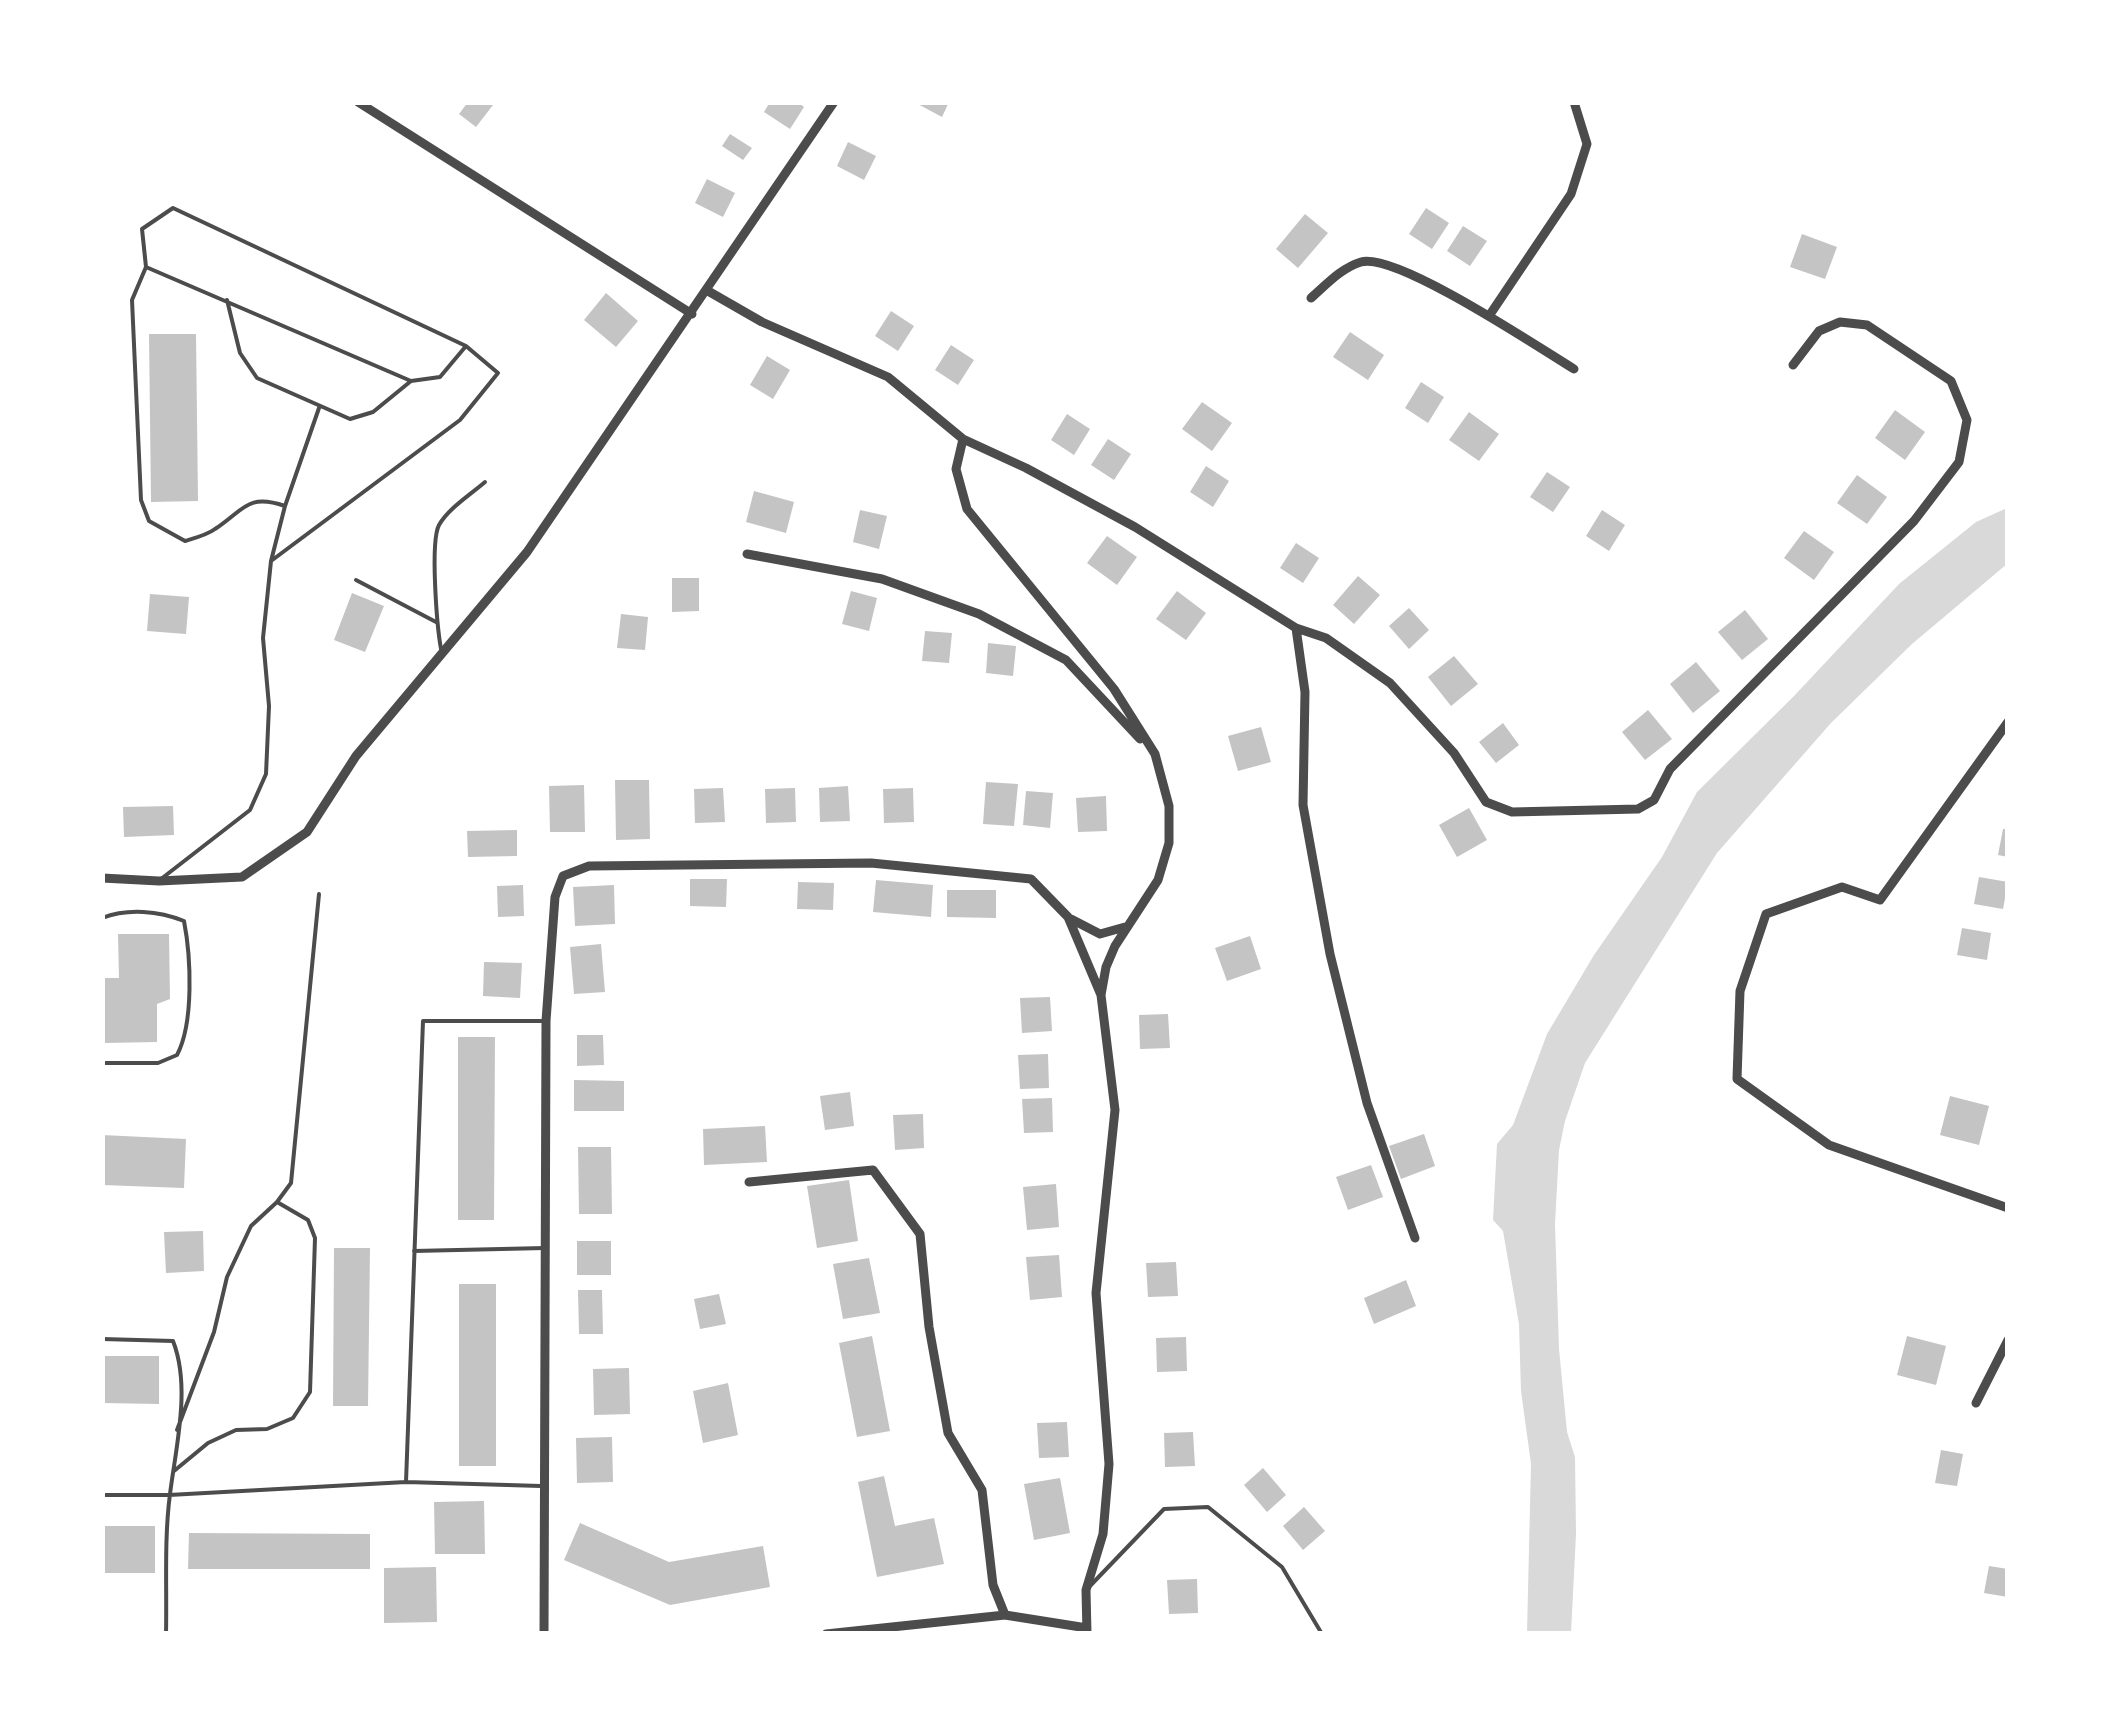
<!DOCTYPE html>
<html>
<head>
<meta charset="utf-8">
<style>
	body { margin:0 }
	#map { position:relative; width:2110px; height:1736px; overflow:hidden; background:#fff; font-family:"Nunito Sans",sans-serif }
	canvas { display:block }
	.frame { position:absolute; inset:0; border:105px solid #fff; pointer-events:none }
</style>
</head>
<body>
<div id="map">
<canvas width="2110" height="1736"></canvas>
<div class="frame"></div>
</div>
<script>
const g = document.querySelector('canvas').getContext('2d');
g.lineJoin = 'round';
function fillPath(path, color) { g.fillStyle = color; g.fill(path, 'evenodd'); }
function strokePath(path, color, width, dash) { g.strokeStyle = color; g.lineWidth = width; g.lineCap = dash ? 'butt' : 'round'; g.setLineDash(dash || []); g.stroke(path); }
const water = new Path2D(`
	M2007,508v56l-95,80 -81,79 -114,130 -132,210 -20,58 -6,29 -4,74 4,125 8,83 8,25 1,77 -5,99h-44l4,-169 -10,-73 -2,-67 -16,-93 -10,-11 4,-76 16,-19 34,-91 47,-79 68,-98 35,-65 97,-96 105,-112 77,-62z`);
const building = new Path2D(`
	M468,102l25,3 -17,22 -17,-13z
	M770,102h28l6,5 -14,22 -26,-17z
	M914,102h35l-7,15z
	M730,134l22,14 -9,12 -21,-14z
	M848,142l28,14 -12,24 -27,-14z
	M707,179l28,14 -12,24 -28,-14z
	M1426,208l23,15 -17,26 -23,-15z
	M1305,214l23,19 -30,35 -22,-19z
	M1463,226l24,15 -17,25 -23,-15z
	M1802,234l35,13 -12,32 -35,-12z
	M606,293l32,28 -22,26 -32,-27z
	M891,311l23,15 -16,25 -23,-15z
	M1350,332l34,23 -16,25 -35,-23z
	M149,334h47l2,167 -47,1z
	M951,345l23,15 -16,25 -23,-15z
	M767,356l23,14 -17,29 -23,-14z
	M1421,382l23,15 -16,26 -23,-15z
	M1202,402l30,21 -20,28 -30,-22z
	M1895,410l30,22 -20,28 -30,-22z
	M1469,412l30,22 -20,27 -30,-21z
	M1067,414l23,15 -16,26 -23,-15z
	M1108,439l23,15 -17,26 -23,-15z
	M1206,466l23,15 -16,26 -23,-15z
	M1547,472l23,15 -17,25 -23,-15z
	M1857,475l30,22 -20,27 -30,-21z
	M754,491l40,11 -8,31 -40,-11z
	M860,510l27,6 -8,33 -26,-7z
	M1602,510l23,15 -16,26 -23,-15z
	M1804,531l30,21 -20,28 -30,-22z
	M1107,536l30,21 -20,28 -30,-22z
	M1296,543l23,15 -16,25 -23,-15z
	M1358,576l22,19 -26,29 -21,-19z
	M672,578h27v33l-27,1z
	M851,591l26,7 -8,33 -27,-7z
	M1177,591l29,22 -20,27 -30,-21z
	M352,593l32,13 -19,46 -31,-12z
	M150,594l39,3 -3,37 -39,-3z
	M1409,608l20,22 -20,19 -20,-23z
	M1745,610l23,29 -26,21 -24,-28z
	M621,614l27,3 -3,33 -28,-2z
	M925,631l27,2 -3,30 -27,-2z
	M988,643l28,3 -3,30 -27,-3z
	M1454,656l24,28 -27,22 -23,-29z
	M1696,662l24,29 -27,22 -23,-29z
	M1648,710l24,29 -27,21 -23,-28z
	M1503,723l16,22 -23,18 -17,-21z
	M1261,727l10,35 -33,9 -10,-35z
	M615,780h34l1,59 -34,1z
	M986,782l32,2 -4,42 -31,-2z
	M584,785l1,47h-35l-1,-46z
	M848,786l2,35 -30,1 -1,-34z
	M723,788l2,34 -30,1 -1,-34z
	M795,788l1,34 -30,1 -1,-34z
	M913,788l1,34 -30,1 -1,-34z
	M1026,791l27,2 -3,35 -27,-3z
	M1106,796l1,35 -29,1 -2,-34z
	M173,806l1,29 -50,2 -1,-30z
	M1469,808l18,32 -30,17 -18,-32z
	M2003,829h5v28l-10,-2z
	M517,830v26l-49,1 -1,-26z
	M1979,877l29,5 -5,27 -29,-5z
	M690,879h37l-1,28 -36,-1z
	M876,880l57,5 -2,32 -58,-5z
	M798,882l36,1 -1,27 -36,-1z
	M523,885l1,31 -26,1 -1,-31z
	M614,885l1,39 -40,2 -2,-39z
	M947,890h49v28l-49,-1z
	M1962,928l29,5 -4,27 -30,-5z
	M118,934h51l1,65 -13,5v38l-53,1 -1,-65h16z
	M1250,936l11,33 -34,12 -12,-33z
	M601,944l4,48 -31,2 -4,-47z
	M484,962l38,1 -2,35 -37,-2z
	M1050,997l2,34 -30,2 -2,-35z
	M1168,1014l2,34 -30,1 -1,-34z
	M577,1035h26l1,30 -27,1z
	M458,1037h37l-1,183h-36z
	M1048,1054l1,34 -29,1 -2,-34z
	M574,1080l50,1v30h-50z
	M850,1092l4,34 -29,4 -5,-34z
	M1950,1096l39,10 -10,39 -39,-10z
	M1052,1098l1,34 -29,1 -2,-34z
	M923,1114l1,34 -29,2 -2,-35z
	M765,1126l2,36 -63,3 -1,-36z
	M1424,1134l11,32 -34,13 -12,-33z
	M102,1135l84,4 -2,49 -82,-3z
	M578,1147h33l1,67h-33z
	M1371,1165l12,32 -35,13 -12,-33z
	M849,1180l9,61 -41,7 -10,-62z
	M1056,1184l3,43 -32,3 -4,-43z
	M203,1231l1,40 -38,2 -2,-41z
	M577,1241h34v34h-34z
	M334,1248h36l-2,158h-35z
	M1059,1255l3,42 -32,3 -4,-43z
	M869,1258l11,55 -37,6 -10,-55z
	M1176,1262l2,34 -30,1 -2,-34z
	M1406,1280l10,26 -42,18 -10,-26z
	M459,1284h37v182h-37z
	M578,1290h24l1,44h-24z
	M719,1294l7,30 -26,5 -6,-30z
	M872,1336l18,95 -33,6 -18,-94z
	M1907,1336l39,10 -10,39 -39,-10z
	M1186,1337l1,34 -30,1 -1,-34z
	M102,1356h57v48l-57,-1z
	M629,1368l1,46 -36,1 -1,-46z
	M728,1383l10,52 -35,8 -10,-52z
	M1067,1422l2,35 -30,1 -2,-35z
	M1193,1432l2,34 -30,1 -1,-34z
	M612,1437l1,45 -36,1 -1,-45z
	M1941,1450l22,4 -6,32 -22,-3z
	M1263,1468l23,27 -19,17 -23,-27z
	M884,1476l11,50 39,-8 10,46 -67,13 -19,-95z
	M1060,1478l10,55 -36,7 -10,-56z
	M484,1501l1,53h-50l-1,-52z
	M1304,1507l21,24 -22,19 -20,-24z
	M580,1523l89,39 94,-16 7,41 -100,18 -106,-45z
	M102,1526h53v47h-53z
	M189,1533l181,1v35h-182z
	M1989,1566l19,3v28l-24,-4z
	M436,1567l1,55 -53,1v-55z
	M1197,1579l1,34 -29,1 -2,-34z`);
const service = new Path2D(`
	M146,267l265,114
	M227,300l13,53 17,25 93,41 23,-7 38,-31 29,-4 26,-31
	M271,561l189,-141 38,-47 -32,-27 -293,-138 -31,21 4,38 -14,33 9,200 8,21 36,20c10,-3 22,-6 30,-12 29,-19 32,-36 70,-23
	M356,580l80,42
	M441,649c-4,-22 -11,-107 -2,-124 10,-17 31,-30 46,-43
	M161,879l89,-69 16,-36 3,-68 -6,-68 8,-77 14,-55 34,-98
	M102,918c26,-10 57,-7 82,3 7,36 10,102 -7,134l-19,8h-56
	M414,1251l131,-3
	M102,1339l71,2c18,46 3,105 -3,153 -6,45 -3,94 -4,140
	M177,1430l37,-98 13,-55 24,-51 26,-24 14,-19 28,-289
	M174,1471l34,-28 28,-13 31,-1 26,-11 17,-26 5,-154 -7,-18 -31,-18
	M406,1482l135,4
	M102,1495h67l237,-13 17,-461h120
	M1089,1587l75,-78 44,-2 74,60 40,67`);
const minor = new Path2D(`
	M358,102l334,212
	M708,291l54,31 126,55 75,62 63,29 109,59 161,101 30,10 64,45 64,70 32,49 26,10 126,-3 16,-9 16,-31 244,-248 45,-59 8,-42 -16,-39 -84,-56 -27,-3 -21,9 -26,34
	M1311,298c15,-13 30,-30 50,-36 35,-10 177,85 213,107
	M1489,316l82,-122 16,-50 -13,-42
	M963,439l-7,30 11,40 147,180 41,65 14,52v37l-11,37 -43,66 -9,21 -5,28 14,115 -19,183 13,171 -6,70 -17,56 1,44
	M747,554l135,25 97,35 87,46 74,79
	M1296,628l9,64 -2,113 27,149 37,149 48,135
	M2008,722l-128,178 -38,-13 -76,27 -26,77 -3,88 92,66 179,63
	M102,878l57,3 83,-4 65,-45 49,-76 171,-204 307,-450
	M1071,919l29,15 25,-7
	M749,1182l124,-12 47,64 9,93 19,106 34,57 11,95 12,30 82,13
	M1976,1403l32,-63
	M544,1634l2,-613 9,-124 8,-21 26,-10 282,-3 160,16 37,38 33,78
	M826,1634l179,-19`);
fillPath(water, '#d9d9d9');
fillPath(building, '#c4c4c4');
strokePath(service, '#4c4c4c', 4);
strokePath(minor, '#4c4c4c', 9);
</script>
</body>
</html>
